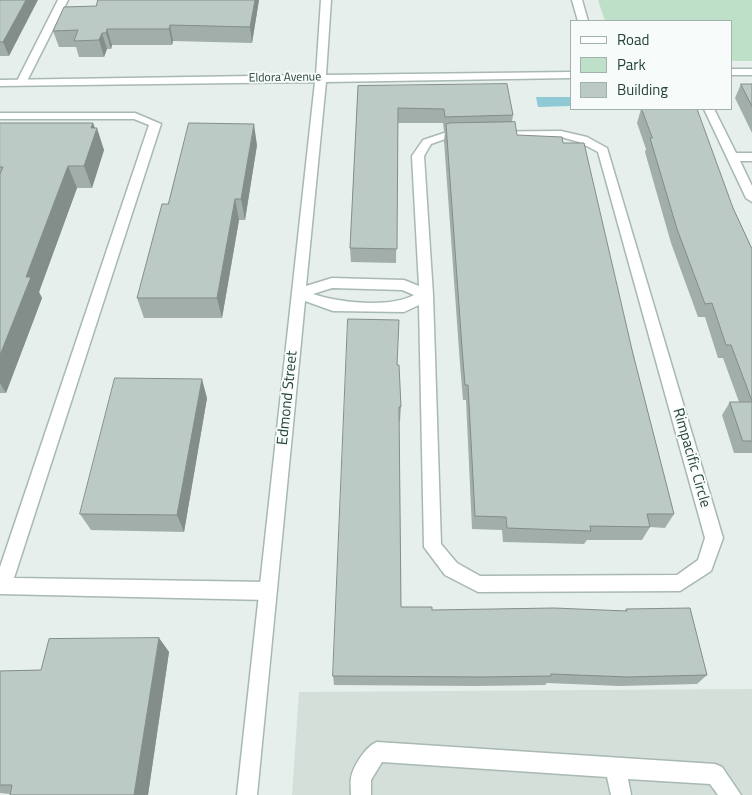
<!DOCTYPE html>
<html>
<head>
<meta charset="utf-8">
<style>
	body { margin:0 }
	#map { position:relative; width:752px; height:795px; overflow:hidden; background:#e6efeb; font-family:"Titillium Web",sans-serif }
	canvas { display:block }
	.legend { position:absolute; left:570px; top:20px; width:162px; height:90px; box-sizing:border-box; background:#f7fbf9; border:1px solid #a3b1ad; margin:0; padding:6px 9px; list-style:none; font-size:15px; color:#24423a }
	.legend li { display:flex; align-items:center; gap:10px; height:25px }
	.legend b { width:25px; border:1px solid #a3b1ad }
</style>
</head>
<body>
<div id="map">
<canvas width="752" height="795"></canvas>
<ul class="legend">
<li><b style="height:6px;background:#fff"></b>Road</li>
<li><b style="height:14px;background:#bfe0c8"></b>Park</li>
<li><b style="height:14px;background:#bbcac4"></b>Building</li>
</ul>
</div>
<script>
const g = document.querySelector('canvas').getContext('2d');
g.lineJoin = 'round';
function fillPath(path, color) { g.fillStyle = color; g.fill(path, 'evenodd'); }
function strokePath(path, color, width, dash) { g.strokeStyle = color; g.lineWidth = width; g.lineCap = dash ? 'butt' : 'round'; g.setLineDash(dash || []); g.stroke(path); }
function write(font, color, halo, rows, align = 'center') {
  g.font = font + ' "Titillium Web",sans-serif'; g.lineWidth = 4; g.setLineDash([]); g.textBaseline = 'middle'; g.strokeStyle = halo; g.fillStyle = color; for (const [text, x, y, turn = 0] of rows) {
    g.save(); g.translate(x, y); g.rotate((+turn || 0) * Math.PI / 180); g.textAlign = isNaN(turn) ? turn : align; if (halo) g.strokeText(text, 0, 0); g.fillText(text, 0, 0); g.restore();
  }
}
const built = new Path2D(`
	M752,689v106h-460l7,-103z`);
const green = new Path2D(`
	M598,0h154v61h-21v-40h-126z`);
const water = new Path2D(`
	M536,97h35v9l-33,1z`);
const lane = new Path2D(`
	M58,0h10l-42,83 -1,2h-8l-1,-2z
	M0,113h135l26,11 -147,454 253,4 6,3 3,6 -3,6 -6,3 -267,-6v-27l149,-442 -15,-6h-134z
	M377,742l338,22 7,3 19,28h-23l-8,-11 -82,-5 3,16h-20l-4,-18 -225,-15 -11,18v15h-20c0,-5 -1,-12 0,-17 2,-12 15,-32 26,-36z`);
const street = new Path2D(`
	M321,0h10l-5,75 245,-3v6l-245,4 -20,204 26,-8 72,2 15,6 -7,-130 11,-16 24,-8 114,-1 26,6 20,11 116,390 -12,33 -31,20 -202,1 -33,-17 -21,-28 -5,-242 -15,7 -71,-1 -28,-10 -48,494h-20l78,-713 -315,4v-6l316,-5zM561,137l18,5 19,10 107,386 -7,22 -21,15 -197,1 -23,-13 -16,-19 -8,-249 -9,-139 7,-12 17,-6zM332,288l70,2 12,5c-24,13 -75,8 -101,-1z
	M572,0h10l6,21h-10z
	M731,69h21v6h-21z
	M704,109h10l22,44h16v8h-12l12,25v16l-6,-4z`);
const wall = new Path2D(`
	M0,0l9,56h-9z
	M259,0l-7,43 -79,-2 -1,4h-60l-1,4h-4l-3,8h-25l-3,-10h-17l-6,-16 43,-25z
	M741,84h11v49l-17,-35z
	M358,86l155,29 -1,7 5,13 46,8 70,211 41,160 -9,14 -15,-1 -8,13h-55l-3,4 -81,-2 -1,-12 -30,-1 -6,-129h-3l-3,-36 -16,-223 1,-10h-1l-1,-8h-45l-2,140 -45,-1 -1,-14z
	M641,109l92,99 19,41v204h-18l-12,-38 8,-13h9l-16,-44h-5l-13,-41h-7l-27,-74 -26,-91 1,-3 -9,-26z
	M0,123h93l11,27 -12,38h-15l-38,104 3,6 -36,95h-6z
	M257,145l-12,75h-6l-17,98h-78l-7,-20z
	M397,365l4,42 -1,14h-1l2,186 31,3 193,1 1,-2 81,66 -10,9 -77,2 -73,-3 -2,2 -67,1 -144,-1 -1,-9z
	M207,398l-23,134 -93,-2 -11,-16z
	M159,638l10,14 -21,143h-138v-1l-10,-1v-122l41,-1z`);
const shadedWall = new Path2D(`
	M26,0h12l-29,56 -6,-14z
	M255,0h4l-7,43 -2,-16z
	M170,25l3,16 -1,4 -3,-16z
	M107,29l5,16 -1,4 -5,-16z
	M102,33l5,16 -3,8 -5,-17z
	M93,123l3,9 1,-4 7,22 -12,38 -8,-22 7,-38z
	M254,124l3,21 -12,75 -4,-21z
	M68,166l9,22 -38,104 3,6 -36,95 -6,-10v-28l26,-78z
	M235,199l4,21 -17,98 -5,-20z
	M202,379l5,19 -23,134 -7,-17z
	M159,638l10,14 -21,143h-14z`);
const building = new Path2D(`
	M0,0h26l-23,42h-3z
	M98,0h157l-5,27 -80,-2 -1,4h-62l-1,4h-4l-3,7 -25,1 4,-11 -25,1 11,-24 32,-1z
	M507,84l6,31 -68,2 -1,-8 -46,-1 -1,141 -47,-1 8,-162z
	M741,84h11v22z
	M642,109h55l36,99 19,41v152l-21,-56h-5l-14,-42 -7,1 -28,-75 -27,-91h2z
	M515,122l2,13 45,2 1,6h21l49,211 41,160h-27l3,13 -60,-1 1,5 -84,-3 -1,-11 -31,-1 -7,-131h-3l-3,-37 -16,-224 4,-1z
	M0,123h93l-2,5h6l-13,38h-16l-42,111h5l-31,78v-181l3,-7h-3z
	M189,123l65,1 -13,75h-6l-18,99h-80l25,-94h6z
	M348,319l51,1 -2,45h2l2,42h-2l2,200h31v3l122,-2 73,3 -1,-2 64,-1 17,67 -79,2 -77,-3v2l-69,1 -149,-1z
	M115,378l87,1 -25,136 -97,-1z
	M730,402h22v39h-9z
	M159,638l-25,157h-124l2,-10h-12v-114l41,-1 8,-31z`);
const farStreetnames = [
	["Eldora Avenue",285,78,-1]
];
const streetNames = [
	["Edmond Street",288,398,-84],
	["Rimpacific Circle",691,458,74]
];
fillPath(built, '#d4dfda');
fillPath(green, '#bfe0c8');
fillPath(water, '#8ec9d4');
strokePath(lane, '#a8b8b2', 3);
strokePath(street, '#a8b8b2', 3);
fillPath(lane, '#fff');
fillPath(street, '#fff');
fillPath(wall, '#a1aea9');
fillPath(shadedWall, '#838d89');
fillPath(building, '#bbcac4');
strokePath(building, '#838d89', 1);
write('12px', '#24423a', '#f7fbf9', farStreetnames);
write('15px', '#24423a', '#f7fbf9', streetNames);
</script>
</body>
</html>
